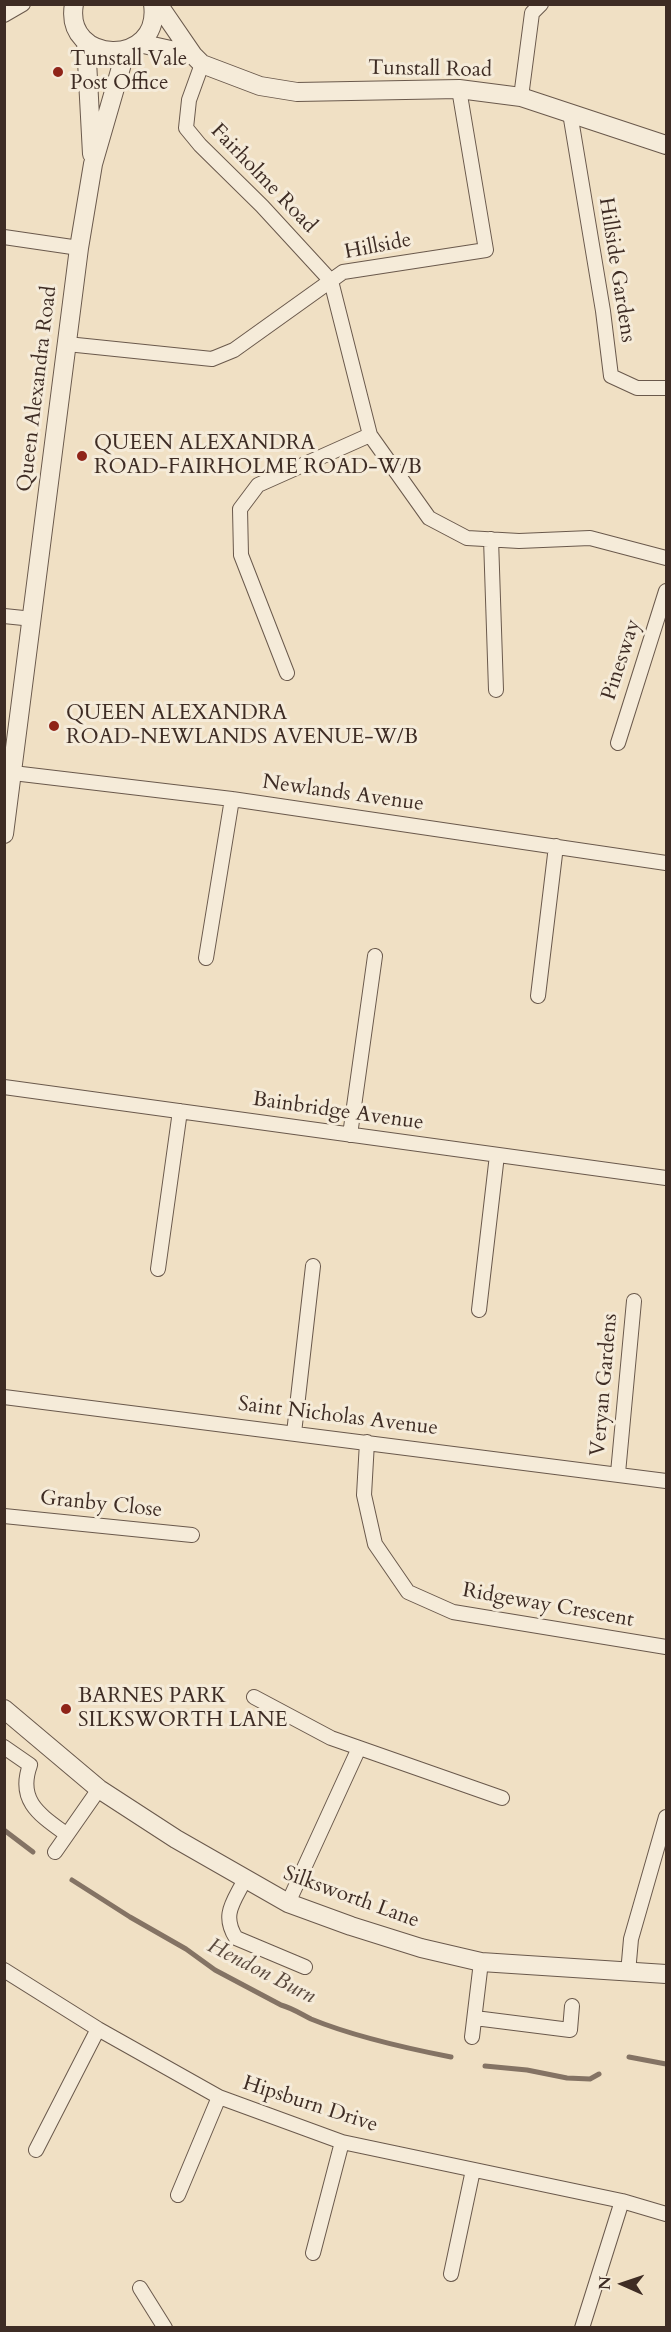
<!DOCTYPE html>
<html>
<head>
<meta charset="utf-8">
<style>
	body { margin:0 }
	#map { position:relative; width:671px; height:2332px; overflow:hidden; background:#f0e0c4; font-family:Cardo,serif }
	canvas { display:block }
	.frame { position:absolute; inset:0; border:6px solid #3e2c24; pointer-events:none }
	.north { position:absolute; left:593px; top:2254px; width:60px; height:60px; -webkit-text-stroke:4px #f5ebd9; paint-order:stroke; rotate:273deg; font-size:16px; font-weight:700; line-height:24px; text-align:center; color:#3e2c24 }
	.north::after { content:''; display:block; margin:auto; width:21px; height:27px; background:#3e2c24; clip-path:polygon(50% 0,100% 100%,50% 72%,0 100%) }
</style>
</head>
<body>
<div id="map">
<canvas width="671" height="2332"></canvas>
<div class="frame"></div>
<div class="north">N</div>
</div>
<script>
const g = document.querySelector('canvas').getContext('2d');
g.lineJoin = 'round';
function strokePath(path, color, width, dash) { g.strokeStyle = color; g.lineWidth = width; g.lineCap = dash ? 'butt' : 'round'; g.setLineDash(dash || []); g.stroke(path); }
function write(font, color, halo, rows, align = 'center') {
  g.font = font + ' Cardo,serif'; g.lineWidth = 6; g.setLineDash([]); g.textBaseline = 'middle'; g.strokeStyle = halo; g.fillStyle = color; for (const [text, x, y, turn = 0] of rows) {
    g.save(); g.translate(x, y); g.rotate((+turn || 0) * Math.PI / 180); g.textAlign = isNaN(turn) ? turn : align; if (halo) g.strokeText(text, 0, 0); g.fillText(text, 0, 0); g.restore();
  }
}
const stream = new Path2D(`
	M4,1830l29,22
	M72,1880l58,37 56,32 29,21 66,35c11,3 20,9 30,14 44,18 94,29 140,38
	M629,2057l37,7
	M485,2066l42,4 40,8 23,1 9,-5`);
const minor = new Path2D(`
	M4,15l19,-11
	M202,64l-13,36 -3,28 14,17 62,61 69,75 39,154 59,83 38,20 52,3 71,-3 76,20
	M521,97l11,-84 9,-9
	M570,113l33,198 8,65 26,12h29
	M4,237l75,11
	M67,344l145,15 22,-9 109,-78 143,-22 -27,-161
	M491,539l5,151
	M4,616l29,3
	M287,673l-46,-118 -1,-46 18,-24 112,-50
	M618,743l48,-152
	M13,773l219,26 434,64
	M206,958l26,-159
	M538,996l18,-150
	M4,1087l662,91
	M350,1135l25,-179
	M158,1269l22,-158
	M479,1310l18,-155
	M4,1397l662,84
	M294,1433l19,-167
	M367,1442l-3,53 11,49 33,48 45,20 213,35
	M618,1473l16,-172
	M4,1516l188,19
	M254,1697l77,41 171,60
	M4,1747l26,18c-13,36 10,50 36,69
	M55,1852l44,-63
	M245,1879c-11,23 -24,35 -9,59l69,29
	M288,1903l71,-155
	M4,1970l94,59 121,68 123,45 280,59 44,13
	M628,1973l3,-34 35,-122
	M475,2018l95,12 2,-24
	M472,2037l9,-75
	M36,2150l62,-121
	M178,2195l41,-98
	M313,2253l29,-111
	M451,2274l22,-104
	M140,2288l25,40
	M582,2328l40,-127`);
const tertiary = new Path2D(`
	M74,4c-11,61 88,64 79,0
	M158,4l35,51 9,9 58,22 37,6 162,-3 62,8 145,48
	M86,42l6,112
	M139,43l54,12
	M4,834l75,-586 14,-84 33,-114
	M4,1709l95,80 77,50 112,64 63,23 70,22 60,14 185,12`);
const markers = [
	[58,72,6,"#8f2418"],
	[82,456,6,"#8f2418"],
	[54,726,6,"#8f2418"],
	[66,1709,6,"#8f2418"]
];
const poiNames = [
	["Tunstall Vale",70,60],
	["Post Office",70,84],
	["QUEEN ALEXANDRA",94,444],
	["ROAD-FAIRHOLME ROAD-W/B",94,468],
	["QUEEN ALEXANDRA",66,714],
	["ROAD-NEWLANDS AVENUE-W/B",66,738],
	["BARNES PARK",78,1697],
	["SILKSWORTH LANE",78,1721]
];
const streetNames = [
	["Tunstall Road",430,70,1],
	["Fairholme Road",263,179,46],
	["Hillside",378,247,-11],
	["Hillside Gardens",616,270,81],
	["Queen Alexandra Road",38,389,-83],
	["Pinesway",622,660,-72],
	["Newlands Avenue",343,794,8],
	["Bainbridge Avenue",338,1112,8],
	["Veryan Gardens",605,1385,-85],
	["Saint Nicholas Avenue",338,1417,7],
	["Granby Close",101,1505,6],
	["Ridgeway Crescent",548,1606,10],
	["Silksworth Lane",351,1898,20],
	["Hipsburn Drive",310,2105,18]
];
const waterNames = [
	["Hendon Burn",261,1972,27]
];
strokePath(stream, '#847364', 5);
strokePath(minor, '#6a594c', 16);
strokePath(tertiary, '#6a594c', 20);
strokePath(minor, '#f5ebd9', 14);
strokePath(tertiary, '#f5ebd9', 18);
for (const [x, y, r, color] of markers) { const dot = new Path2D(); dot.arc(x, y, r, 0, 2 * Math.PI); g.fillStyle = color; g.fill(dot); strokePath(dot, '#f5ebd9', 2); }
write('21px', '#3e2c24', '#f5ebd9', poiNames, 'left');
write('21px', '#3e2c24', '#f5ebd9', streetNames);
write('italic 22px', '#5b4a3e', '#f5ebd9', waterNames);
</script>
</body>
</html>
